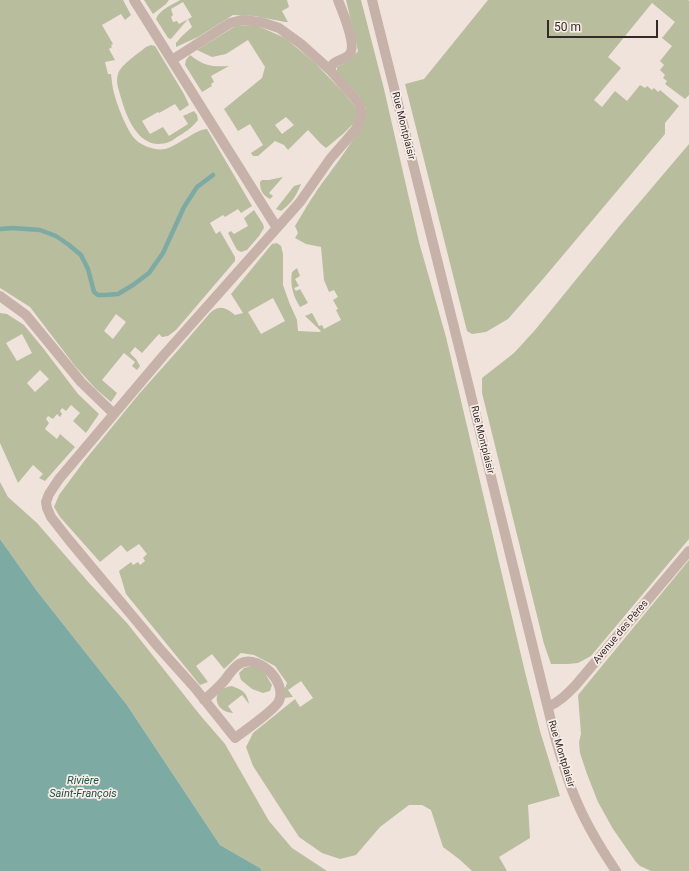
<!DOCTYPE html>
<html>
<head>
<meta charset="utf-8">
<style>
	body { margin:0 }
	#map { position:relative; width:689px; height:871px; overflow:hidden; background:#f0e3dc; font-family:Roboto,sans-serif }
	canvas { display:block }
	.scale { position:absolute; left:547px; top:20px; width:111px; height:18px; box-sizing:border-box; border:2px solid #352a28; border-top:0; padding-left:5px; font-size:12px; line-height:14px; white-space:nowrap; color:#352a28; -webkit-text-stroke:3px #f8eee8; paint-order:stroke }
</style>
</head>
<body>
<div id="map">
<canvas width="689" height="871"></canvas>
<div class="scale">50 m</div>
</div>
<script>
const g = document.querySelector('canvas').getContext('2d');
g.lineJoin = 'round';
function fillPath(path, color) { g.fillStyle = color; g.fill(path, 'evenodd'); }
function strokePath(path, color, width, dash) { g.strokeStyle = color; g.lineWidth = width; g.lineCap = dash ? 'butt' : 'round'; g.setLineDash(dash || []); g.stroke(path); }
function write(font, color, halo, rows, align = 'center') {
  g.font = font + ' Roboto,sans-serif'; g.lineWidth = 3.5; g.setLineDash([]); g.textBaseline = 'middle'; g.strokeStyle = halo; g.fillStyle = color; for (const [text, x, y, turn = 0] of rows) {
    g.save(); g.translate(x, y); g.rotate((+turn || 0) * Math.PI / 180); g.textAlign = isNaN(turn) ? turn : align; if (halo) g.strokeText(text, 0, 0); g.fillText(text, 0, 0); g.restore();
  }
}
const green = new Path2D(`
	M0,0h123l8,15 -6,5 -4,-6 -19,11 11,19 -2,1 1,2 -3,2 6,11 -10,2 3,12h3c1,6 1,13 3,19 3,12 12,35 20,45 7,8 21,13 31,11 13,-3 31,-20 42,-20l45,77 -11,7 -3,-4 -13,8 -2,-2 -13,8 6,11 4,-3 15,26v4l-59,69 -8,6 -6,1 -3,-3 -17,19 -7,-6 -5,6 6,6 4,7 -3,4 -5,-4 3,-4 -11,-9 -22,27 15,13 -6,9 -15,-13 -21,-23 -45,-59 -30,-19zM116,314l10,8 -13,17 -9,-8z
	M144,0h25l-3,4 -13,10z
	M180,0h107l2,7 -7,4 6,11h-3l-30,-6 -22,-1 -35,22 -22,10v-4l6,-7 10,-9 -4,-8 -17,20 -3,-1 -12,-19c3,-9 16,-14 24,-19zM183,2l9,15 -13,7 -2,-3 -4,1 -2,-5 2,-2 -2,-6z
	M346,0h15l23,89 35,153 27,95 79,335 15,59 20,65 -32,9 2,33 -31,19 8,14h-35l-13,-12 -16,-12 -12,-37 -9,-5h-13l-29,22 -24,28 -16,4 -18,-6 -23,-16 -46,-71 -7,-19 7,-14 42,-34 5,8 13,-9 -12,-17 -13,9 5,7 -9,1 1,-10 2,-5 -12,-17 -21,-11 -13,-2 -17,16 -12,-15 -16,12 12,16 -8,3 -74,-91 -7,-23 12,-9 2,3 5,-3 2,3 5,-4 -2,-3 4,-4 -8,-10 -12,8 -6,-7 -21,17 -40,-45 -6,-10 5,-12 26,-35 54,-66 40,-45 31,-36c10,-9 16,-5 25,2l8,-2 -12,-19 41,-50 5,-1 4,3 2,8v31l6,17 8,18 1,11 21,1 2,-1 -16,-15 7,-3 7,13 3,-1 2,4 17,-9 -5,-10 2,-1 -5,-9 5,-3 -4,-7 -5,2 -5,-12 -3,-33 -15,-3 -11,-6 3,-5 -3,-7c7,-11 13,-23 21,-34 10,-15 51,-66 50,-81 0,-11 -21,-30 -29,-39v-5l13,-7 8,-9zM273,298l12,23 -24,13 -13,-22z
	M488,0h200l1,1v94l-4,4 -20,-15 2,-3 -4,-3 2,-3 -5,-5 4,-5 -4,-4 12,-15 -10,-8 13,-16 -23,-19 -44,54 13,11 -27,32 8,7 13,-16 12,10 13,-16 5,3 2,-2 5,4 2,-2 4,4 2,-2 19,16 -14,17v11l-122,145 -35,40 -22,13 -14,2 -5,-3 -62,-247 19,-5z
	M237,25l21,1 27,12 30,25 28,29 14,17v11l-14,14 -17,14 -5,-4 -13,-14 -20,20 -4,-5 -9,-4 -17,15h-5l-2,-3 12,-8 -13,-21 -12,7 -14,-22 38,-31 3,-11 -17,-27 -22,14 -14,3 -15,-7zM286,117l8,8 -12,9 -7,-9z
	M151,45l4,1 29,48 5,11 -9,6 -5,-7 -16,9 -1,-1 -16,9 8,13 13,-7 6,9 19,-12 -5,-8 11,-5 3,4 1,5c-5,7 -14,13 -21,17 -3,2 -5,4 -8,5 -27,10 -41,-20 -47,-41 -2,-8 -7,-18 -4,-27 3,-10 20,-20 28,-27z
	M190,55c14,11 21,12 39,11l-18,10 3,6 -3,2 1,2 -10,6 -17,-27 1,-5z
	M689,144v395l-98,117 -13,7 -10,1h-17l-7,-20 -62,-251v-15l32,-25 21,-23 87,-107z
	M283,177l-14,16 4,3 -3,3c-7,-4 -10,-8 -10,-17l2,-2h7z
	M301,184c-5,12 -9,19 -20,27l-5,-2 18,-23z
	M254,210l9,14 1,4 -5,8 -12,14 -6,2 -4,-2 -9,-17 3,-2 3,3 14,-8 -4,-8z
	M297,268l3,8 -5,3 4,7 -5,2 2,3 4,-2 8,14 -8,4c-7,-11 -10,-22 -8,-35z
	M0,313l7,1 17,11 19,23 35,46 21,20 -13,19 -13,-12 7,-8 -9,-8 -5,6 -4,-3 -2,3 2,3 -2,3 -3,-3 -4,5 -5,-3 -2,3 3,4 -4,6 12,10 3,-5 15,13 -30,34 -6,-3 4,-4 -10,-9 -15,18 -18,-40zM22,334l10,19 -15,8 -11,-18zM40,370l9,9 -14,13 -8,-9z
	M0,482l8,15 29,26 53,61 37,39 73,92 25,29 44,77 23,27 35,23h-65l-2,-3 -40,-23 -93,-140 -90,-114 -37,-52z
	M689,560v311h-38l-11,-5 -4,-4 -23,-33 -15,-27 -11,-28 -7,-21 -1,-11 2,-8 -3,-39z
	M252,666l11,4 9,15 -2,6 -7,2 -11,-4 -11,-9 -2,-7 5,-5z
	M232,686c10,4 15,6 17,18l-7,-9 -14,11 5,7c-19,-1 -24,-24 -1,-27z`);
const water = new Path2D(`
	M0,539l37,52 90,114 93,140 40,23 2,3h-262z`);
const stream = new Path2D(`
	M0,229l13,-1 27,2 16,6 13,9 12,10 7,14 6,23 4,3h8l12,-1 15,-9 16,-12 14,-20 21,-46 13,-20 16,-12`);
const minor = new Path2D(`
	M134,0l143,228
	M372,0l91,363 92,374c5,17 10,35 17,53 11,29 27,56 44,81
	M172,60l58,-37 12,-3 19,2 18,6 22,16 29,26 22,25 8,10 1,6v6l-5,12 -26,30 -30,43 -137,154 -104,123 -10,15 -3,8 1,6 4,9 18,23 91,109 35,39 40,50c9,-7 40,-28 44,-37 8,-19 -19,-46 -38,-38 -8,4 -12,12 -17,18 -6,7 -13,13 -20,19
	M330,70c1,-2 1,-4 3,-6 4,-4 12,-5 16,-9 9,-9 -7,-44 -11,-55
	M0,296l26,19 55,67 33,32
	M548,707c11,-5 18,-12 27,-21l114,-135`);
const streetNames = [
	["Rue Montplaisir",403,126,76],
	["Rue Montplaisir",482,440,76],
	["Avenue des Pères",621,632,-50],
	["Rue Montplaisir",561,754,73]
];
const waterNames = [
	["Rivière",83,781],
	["Saint-François",83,794]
];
fillPath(green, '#b8bd9e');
fillPath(water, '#7eaaa4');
strokePath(stream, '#7eaaa4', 4.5);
strokePath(minor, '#c7b2a9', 10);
write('10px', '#352a28', '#f8eee8', streetNames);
write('italic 11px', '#22524d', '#f8eee8', waterNames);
</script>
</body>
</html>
